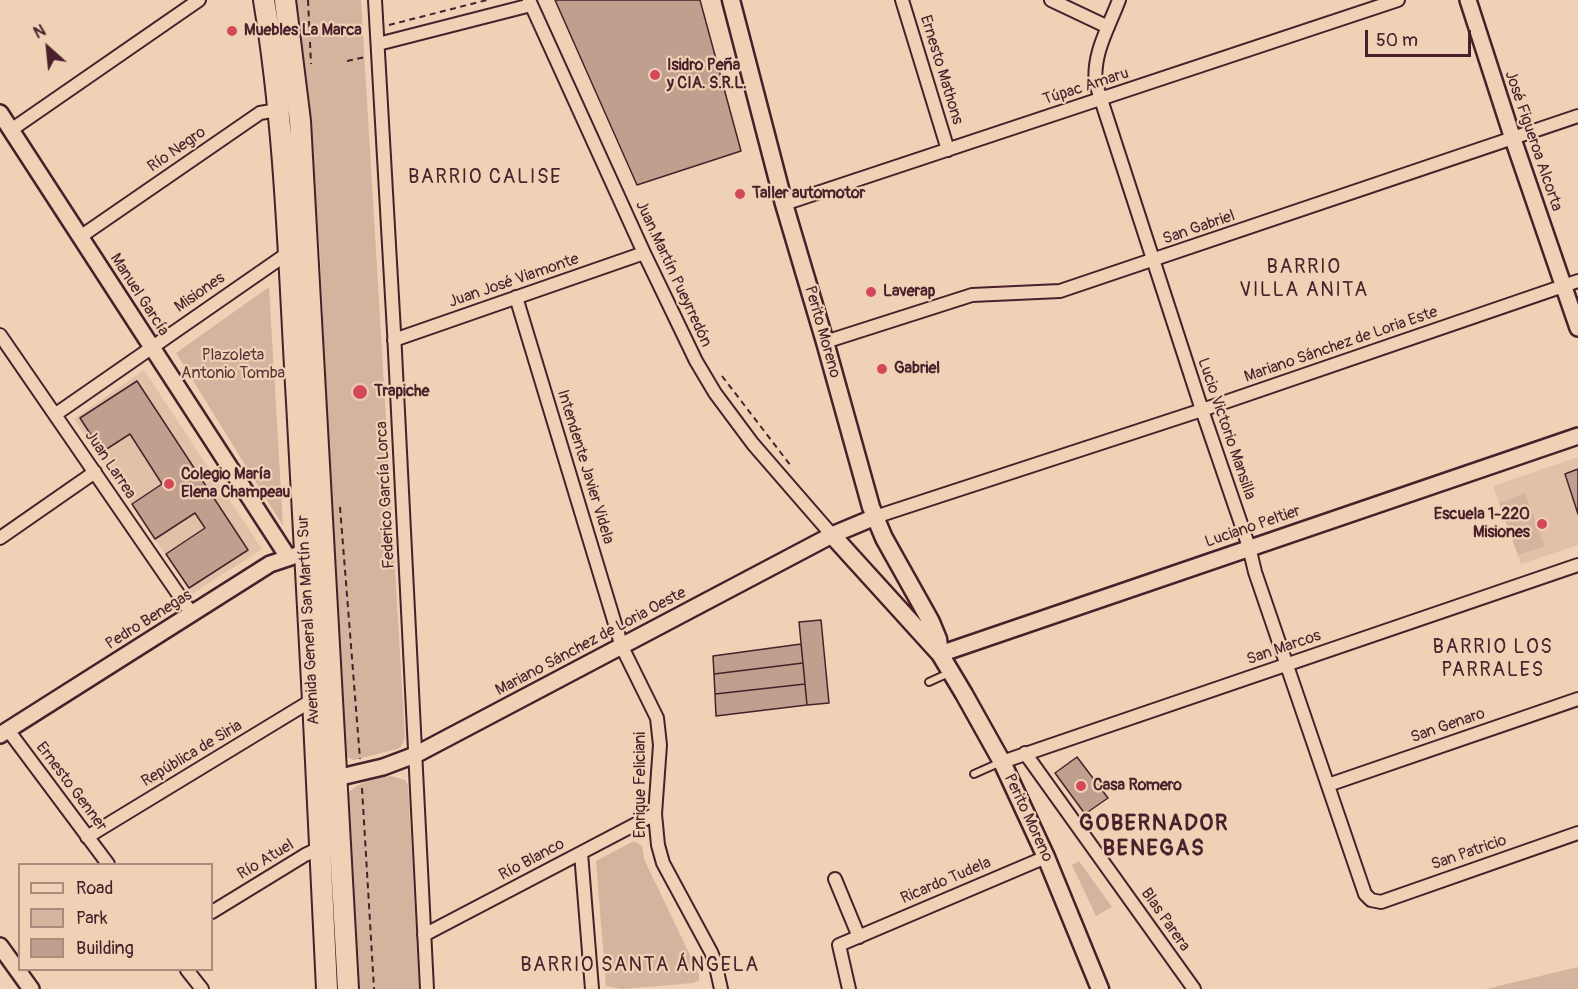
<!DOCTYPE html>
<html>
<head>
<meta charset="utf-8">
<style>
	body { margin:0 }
	#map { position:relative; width:1578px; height:989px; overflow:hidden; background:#efd1b5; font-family:Pangolin,sans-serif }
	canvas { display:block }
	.legend { position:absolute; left:18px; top:863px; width:195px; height:108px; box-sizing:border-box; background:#efd1b5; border:2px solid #ad8a7e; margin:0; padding:8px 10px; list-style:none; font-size:18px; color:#4a1f2b }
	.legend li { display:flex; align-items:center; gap:12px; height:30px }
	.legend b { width:30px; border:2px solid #ad8a7e }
	.north { position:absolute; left:18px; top:18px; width:60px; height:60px; -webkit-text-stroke:4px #efd1b5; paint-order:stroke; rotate:333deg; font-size:16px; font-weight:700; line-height:24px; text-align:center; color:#4a1f2b }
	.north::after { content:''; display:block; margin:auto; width:21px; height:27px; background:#4a1f2b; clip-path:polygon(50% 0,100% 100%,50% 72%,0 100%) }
	.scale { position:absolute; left:1365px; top:30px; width:106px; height:27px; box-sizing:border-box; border:3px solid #4a1f2b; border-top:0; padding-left:8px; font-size:18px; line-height:21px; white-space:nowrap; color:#4a1f2b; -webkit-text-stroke:4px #efd1b5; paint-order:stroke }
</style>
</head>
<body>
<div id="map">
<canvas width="1578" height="989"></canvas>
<ul class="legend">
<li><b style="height:8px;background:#efd1b5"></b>Road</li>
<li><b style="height:16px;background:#d4b49f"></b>Park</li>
<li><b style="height:16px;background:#c19f8e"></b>Building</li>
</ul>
<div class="north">N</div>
<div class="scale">50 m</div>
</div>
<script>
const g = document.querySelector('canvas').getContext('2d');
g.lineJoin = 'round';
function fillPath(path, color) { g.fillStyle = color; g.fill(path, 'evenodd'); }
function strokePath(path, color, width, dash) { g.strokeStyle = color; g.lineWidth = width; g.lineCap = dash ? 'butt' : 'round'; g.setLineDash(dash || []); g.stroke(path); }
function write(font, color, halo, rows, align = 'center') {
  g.font = font + ' Pangolin,sans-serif'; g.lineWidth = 4.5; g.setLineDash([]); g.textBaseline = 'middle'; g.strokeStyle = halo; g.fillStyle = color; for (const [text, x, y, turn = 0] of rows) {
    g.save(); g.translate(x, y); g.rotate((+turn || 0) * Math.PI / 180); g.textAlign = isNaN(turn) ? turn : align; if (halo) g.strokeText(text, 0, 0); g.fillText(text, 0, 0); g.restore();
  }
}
const built = new Path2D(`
	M144,370l118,179 -70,45 -118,-175z
	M1578,457v88l-57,19 -28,-78z`);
const green = new Path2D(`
	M294,0h67l44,737 -4,10 -4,2 -43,11 -7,-3 -5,-8 -22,-496 -11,-146z
	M269,287l14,239 -107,-173z
	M1525,493l20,53 -27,9 -19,-52z
	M391,776l14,4 3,5 11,204h-66l-7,-193c10,-14 29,-17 45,-20z
	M634,841l8,5 2,13 55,115v6l-6,3 -71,6 -16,-3 -10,-125z
	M1079,861l33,46 -16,9 -24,-51z
	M1578,967v22h-92z`);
const building = new Path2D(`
	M555,0h145l41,151 -104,34z
	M137,381l111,169 -59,38 -23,-34 39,-26 -10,-15 -40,26 -23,-35 30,-20 -32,-50 -28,18 -22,-34z
	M1578,469v45l-13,-40z
	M821,620l8,83 -22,2 -8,-83z
	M801,644l2,19 -89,11 -1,-18z
	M803,663l2,21 -90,10 -1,-20z
	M805,684l2,21 -91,11 -1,-22z
	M1077,757l31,41 -23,16 -30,-41z`);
const path = new Path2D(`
	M308,0l3,64
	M389,25l98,-25
	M347,61l18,-4
	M646,223l27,57
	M722,376l69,90
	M340,507l20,252
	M362,788l12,201`);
const service = new Path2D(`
	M929,682l22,-10
	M974,774l27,-12`);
const minor = new Path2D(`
	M375,0l19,332 33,657
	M529,0l115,253 52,108 19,32 38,51 79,91
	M902,0l46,150
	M1051,0l57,27
	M1119,0c-10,27 -27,54 -23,84l106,326 47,137 6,25 110,322 6,6 10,2 197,-69
	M378,44l153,-39
	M11,130l188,-130
	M784,204l614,-204
	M80,237l180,-124 23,-4
	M516,297l106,350 35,71 3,27 -5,69 3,31 5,18 48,89 4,10 6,27
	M0,335l192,279
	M394,340l250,-87
	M825,342l147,-47 88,-4 518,-175
	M56,414l235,-163
	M875,517l327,-107 376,-129
	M0,538l95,-66
	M8,730l100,134
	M1025,753l169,236
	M1002,762l576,-197
	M1328,785l250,-86
	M87,837l227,-138
	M581,853l11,136
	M835,879l24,58
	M212,912l93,-57 19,-9
	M424,935l231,-121
	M187,970l15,19
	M849,989l-10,-44 207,-88`);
const tertiary = new Path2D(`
	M1468,0l45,139 65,189
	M0,113l288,444
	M940,654l638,-218
	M0,735l270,-171 27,-9
	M328,780l55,-13 32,-12 417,-220 43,-18
	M0,946l31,43`);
const secondary = new Path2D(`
	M731,0l53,204 41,138 46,165 13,31 47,84 7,17 2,15
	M832,535l108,119 24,40 38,68 44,95 54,132`);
const primary = new Path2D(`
	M264,0c22,132 25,268 33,402 11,196 21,391 30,587
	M285,0l15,121 48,868`);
const markers = [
	[232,31,6,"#d1495b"],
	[655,75,6,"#d1495b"],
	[740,194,6,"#d1495b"],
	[871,292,6,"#d1495b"],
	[882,369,6,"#d1495b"],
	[360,392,8,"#d1495b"],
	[169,484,6,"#d1495b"],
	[1542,524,6,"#d1495b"],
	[1081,786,6,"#d1495b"]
];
const poiNames = [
	["Muebles La Marca",244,31],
	["Isidro Peña",667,66],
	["y CIA. S.R.L.",667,84],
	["Taller automotor",752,194],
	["Laverap",883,292],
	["Gabriel",894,369],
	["Trapiche",374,392],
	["Colegio María",181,475],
	["Elena Champeau",181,493],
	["Escuela 1-220",1530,515,"right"],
	["Misiones",1530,533,"right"],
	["Casa Romero",1093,786]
];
const streetNames = [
	["Ernesto Mathons",941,70,73],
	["Túpac Amaru",1086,87,-18],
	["José Figueroa Alcorta",1533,141,71],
	["Río Negro",177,150,-35],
	["San Gabriel",1199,228,-19],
	["Juan Martín Pueyrredón",673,274,65],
	["Juan José Viamonte",514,281,-19],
	["Misiones",200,293,-35],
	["Manuel García",139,295,57],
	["Perito Moreno",822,332,74],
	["Mariano Sánchez de Loria Este",1341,345,-19],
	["Lucio Victorio Mansilla",1226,429,71],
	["Juan Larrea",110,465,56],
	["Intendente Javier Videla",585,467,73],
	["Federico García Lorca",386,495,-93],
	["Luciano Peltier",1253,527,-19],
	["Pedro Benegas",149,620,-32],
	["Avenida General San Martín Sur",309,620,-93],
	["Mariano Sánchez de Loria Oeste",591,642,-28],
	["San Marcos",1284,648,-19],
	["San Genaro",1448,726,-19],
	["República de Siria",192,754,-31],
	["Enrique Feliciani",641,785,-90],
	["Ernesto Genner",71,787,53],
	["Perito Moreno",1028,818,65],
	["San Patricio",1469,853,-19],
	["Río Atuel",266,860,-31],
	["Río Blanco",532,860,-28],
	["Ricardo Tudela",946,881,-23],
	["Blas Parera",1165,920,55]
];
const parkNames = [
	["Plazoleta",233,356],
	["Antonio Tomba",233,374]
];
const quarterNames = [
	["BARRIO CALISE",485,178],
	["BARRIO",1304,268],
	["VILLA ANITA",1304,291],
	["BARRIO LOS",1493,648],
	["PARRALES",1493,671],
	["BARRIO SANTA ÁNGELA",640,966]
];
const districtNames = [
	["GOBERNADOR",1154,824],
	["BENEGAS",1154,849]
];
fillPath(built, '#e1c2a9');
fillPath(green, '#d4b49f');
fillPath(building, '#c19f8e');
strokePath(building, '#4a1f2b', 1.5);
strokePath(service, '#4a1f2b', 10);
strokePath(minor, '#4a1f2b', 16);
strokePath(tertiary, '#4a1f2b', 20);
strokePath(secondary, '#4a1f2b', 21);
strokePath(primary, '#4a1f2b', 24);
strokePath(path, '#4a1f2b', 2, [6, 4.5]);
strokePath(service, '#efd1b5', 6);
strokePath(minor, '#efd1b5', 12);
strokePath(tertiary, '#efd1b5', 15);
strokePath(secondary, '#efd1b5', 16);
strokePath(primary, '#efd1b5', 20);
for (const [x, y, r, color] of markers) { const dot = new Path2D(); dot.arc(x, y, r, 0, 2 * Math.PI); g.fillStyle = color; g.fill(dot); strokePath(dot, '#efd1b5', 2); }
write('bold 16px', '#4a1f2b', '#efd1b5', poiNames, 'left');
write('16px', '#4a1f2b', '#efd1b5', streetNames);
write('16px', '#5f353c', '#efd1b5', parkNames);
g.letterSpacing = '1.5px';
write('20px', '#4a1f2b', '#efd1b5', quarterNames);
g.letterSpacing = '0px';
g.letterSpacing = '1.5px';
write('bold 22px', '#4a1f2b', '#efd1b5', districtNames);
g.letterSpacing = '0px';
</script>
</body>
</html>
